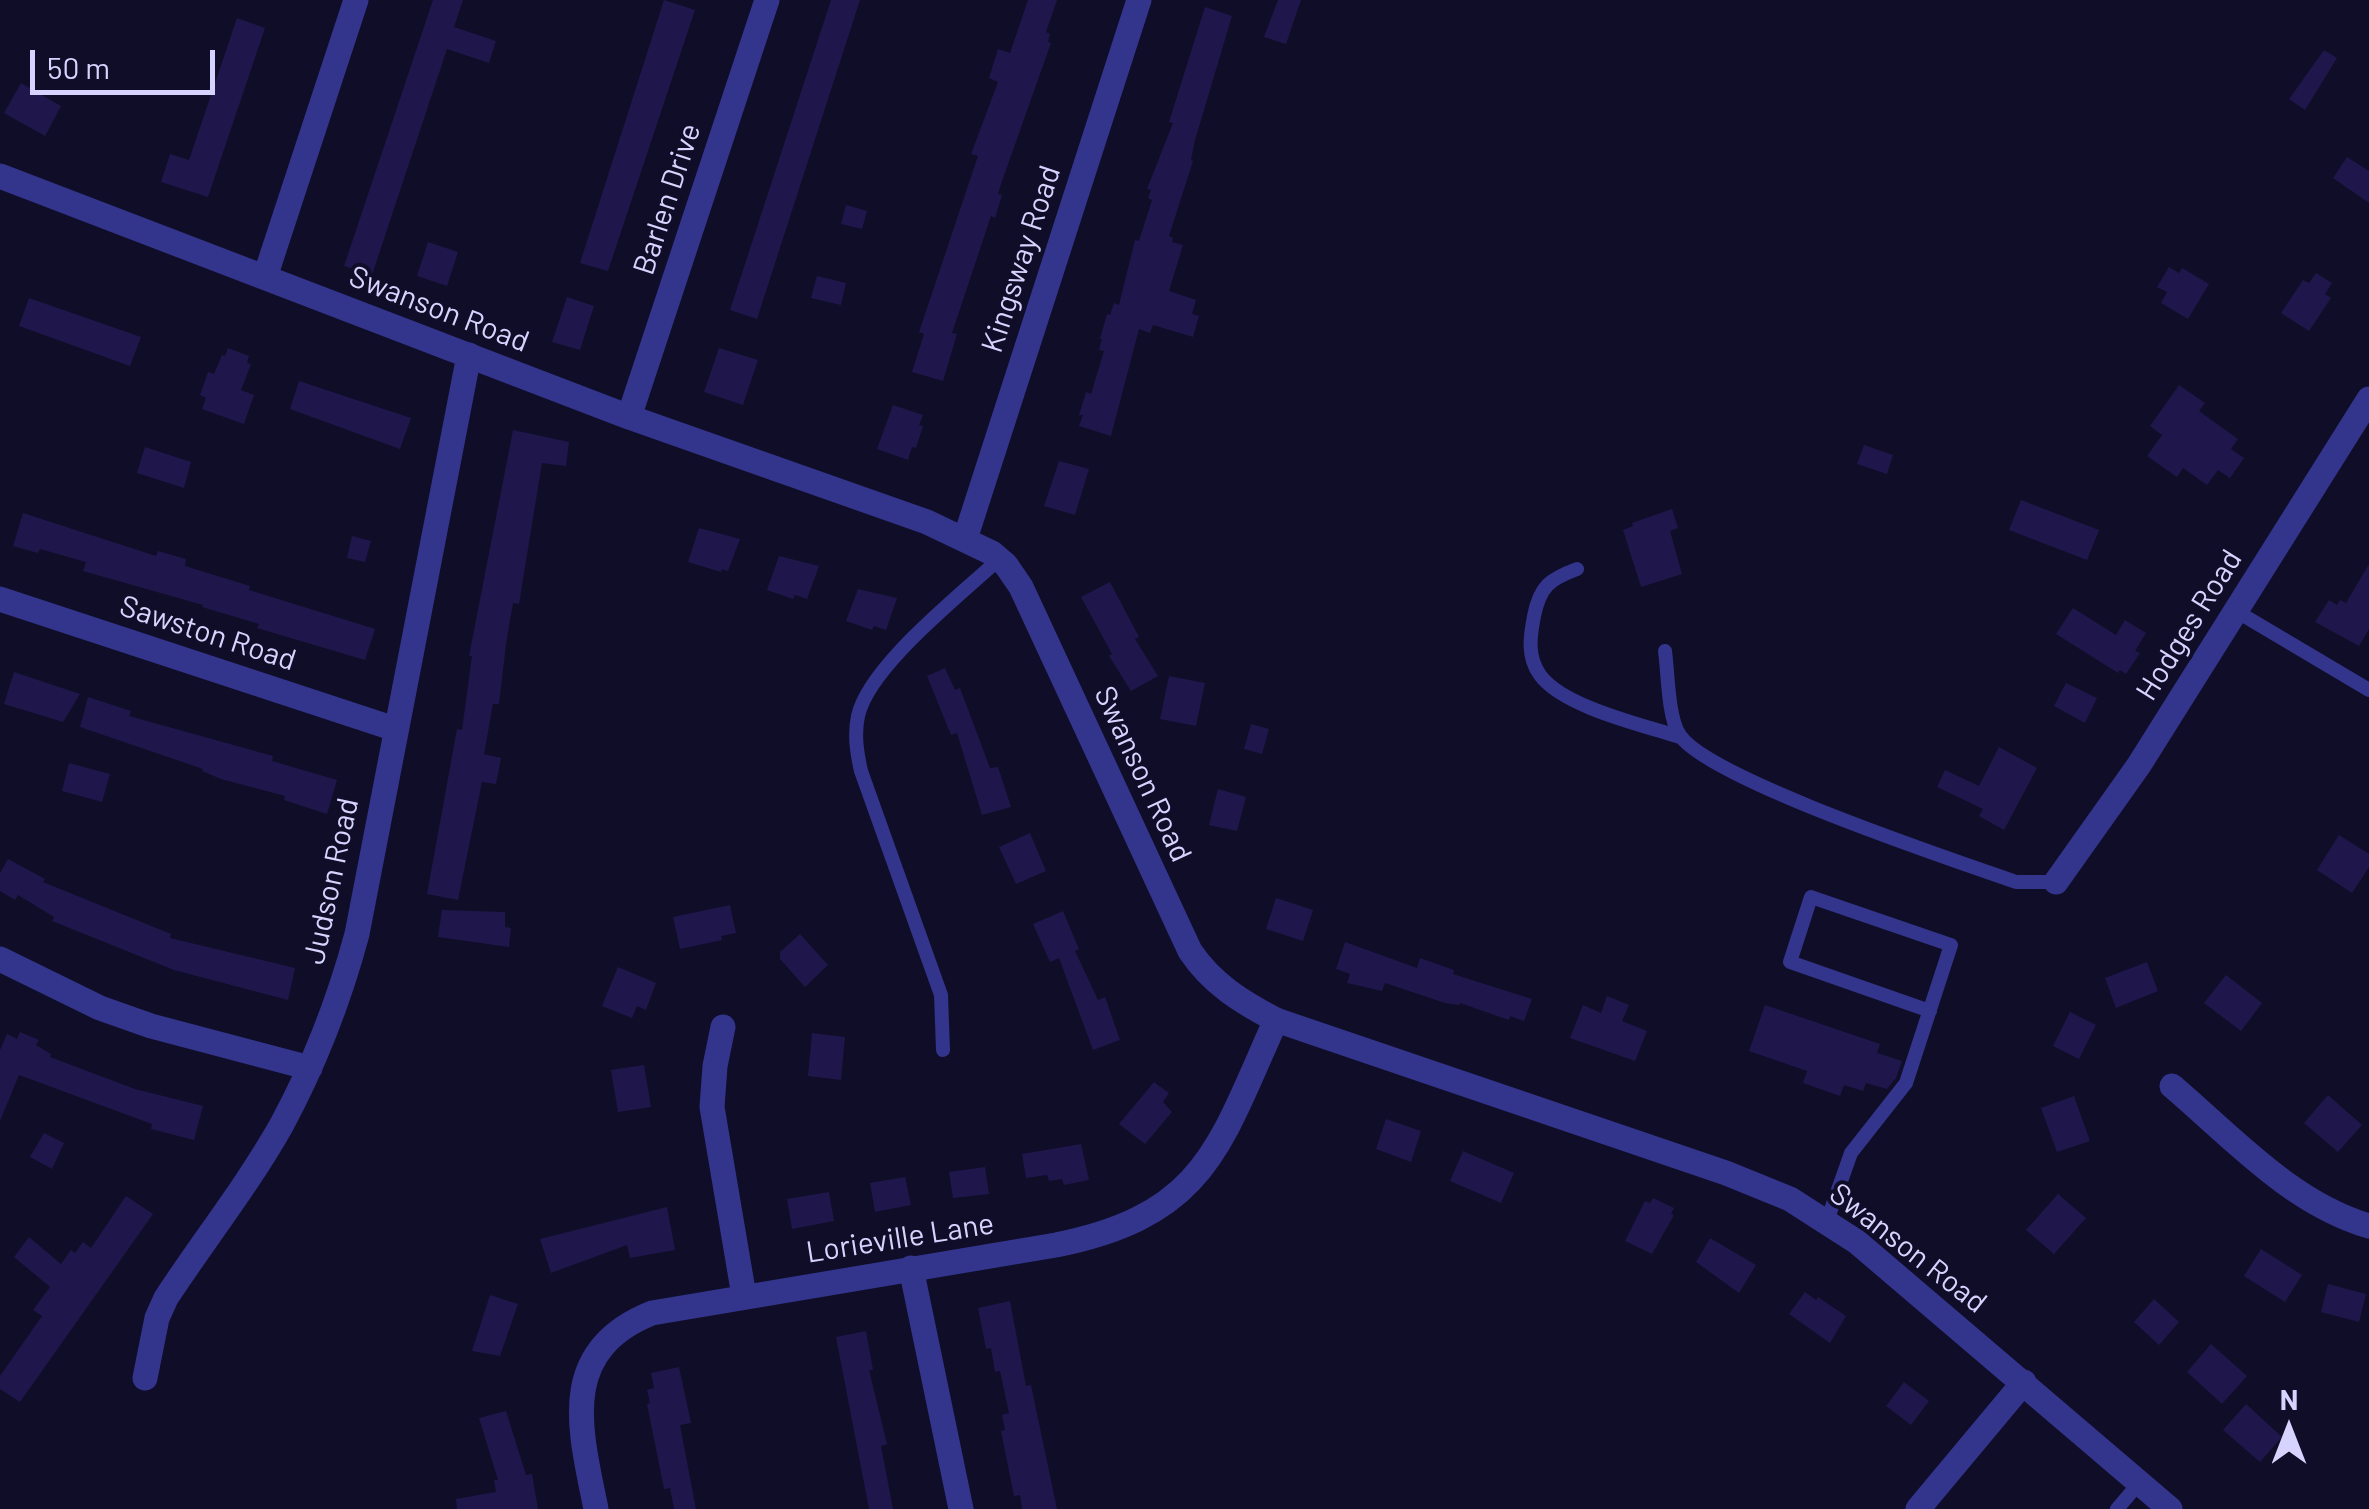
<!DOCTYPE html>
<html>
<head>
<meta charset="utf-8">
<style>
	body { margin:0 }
	#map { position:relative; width:2369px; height:1509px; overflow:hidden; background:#100d28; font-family:Barlow,sans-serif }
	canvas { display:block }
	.north { position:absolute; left:2239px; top:1379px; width:100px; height:100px; -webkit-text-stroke:8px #100d28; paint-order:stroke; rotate:0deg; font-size:28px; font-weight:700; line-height:40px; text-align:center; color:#d6d4ff }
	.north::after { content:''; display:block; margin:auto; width:35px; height:45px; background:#d6d4ff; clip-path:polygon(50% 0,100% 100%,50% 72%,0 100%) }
	.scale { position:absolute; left:30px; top:50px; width:185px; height:45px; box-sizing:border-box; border:5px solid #d6d4ff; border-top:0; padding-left:12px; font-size:30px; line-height:35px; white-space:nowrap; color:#d6d4ff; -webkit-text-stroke:8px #100d28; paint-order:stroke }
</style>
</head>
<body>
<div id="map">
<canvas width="2369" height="1509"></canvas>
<div class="north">N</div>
<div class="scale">50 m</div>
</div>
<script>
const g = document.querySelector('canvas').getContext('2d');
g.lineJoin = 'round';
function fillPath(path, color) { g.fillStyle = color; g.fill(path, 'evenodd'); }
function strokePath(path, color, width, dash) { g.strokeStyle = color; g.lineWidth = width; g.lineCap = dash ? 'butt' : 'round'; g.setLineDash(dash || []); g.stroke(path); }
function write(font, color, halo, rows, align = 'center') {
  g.font = font + ' Barlow,sans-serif'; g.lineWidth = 8; g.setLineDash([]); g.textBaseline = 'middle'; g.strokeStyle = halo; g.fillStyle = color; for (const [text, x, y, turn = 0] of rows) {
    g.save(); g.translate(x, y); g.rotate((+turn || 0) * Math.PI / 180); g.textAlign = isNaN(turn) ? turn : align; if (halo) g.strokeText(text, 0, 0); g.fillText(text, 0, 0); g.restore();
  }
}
const building = new Path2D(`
	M433,0h30l-9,27 42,14 -7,22 -42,-14 -75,226 -28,-9z
	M664,0l31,10 -87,261 -28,-8z
	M831,0h29l-103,319 -27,-9z
	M1028,0h29l-11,32 4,2 -2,8 3,1 -50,141 -3,10 4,1 -7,23 -4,-2 -39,117 5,1 -14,47 -31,-9 12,-38 -5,-2 59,-176 -7,-2 27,-72 -9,-4 9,-29 12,4z
	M1278,0h23l-15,44 -22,-7z
	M1205,7l27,9 -37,124 -4,20 2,1 -24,75 4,2 -1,4 11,3 -14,46 27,9 -4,14 7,2 -6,21 -40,-12 -3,8 -11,-4 -28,107 -32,-10 4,-11h-4l7,-23 5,2 13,-43 -5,-1 3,-11h-2l7,-25 3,1 4,-12 5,2 16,-65 4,1 13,-41 -4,-2 3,-8 -4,-1 26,-66 -4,-1z
	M237,18l28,10 -57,169 -47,-15 9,-28 19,6z
	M2324,50l13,8 -32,52 -16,-11z
	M21,83l40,23 -16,30 -41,-23z
	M2347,157l22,14v32l-36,-25z
	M846,205l21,6 -5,18 -21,-5z
	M428,242l30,10 -11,34 -30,-10z
	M2169,267l10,6 3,-5 27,16 -21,35 -27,-16 6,-11 -10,-5z
	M2316,273l16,10 -7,11 6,4 -22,33 -28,-18 22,-33 6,3z
	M817,276l29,7 -5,22 -30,-7z
	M567,297l27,9 -14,44 -28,-8z
	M29,298l112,39 -11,29 -111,-40z
	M228,348l21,8 -2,7 4,1 -10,26 13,5 -10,29 -42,-15 4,-11 -6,-3 8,-23 6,2 8,-19 3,1z
	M719,348l39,12 -15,45 -39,-13z
	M299,381l112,37 -11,31 -110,-40z
	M2179,385l26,18 -6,8 39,28 -7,10 13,9 -14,20 -12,-8 -11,15 -24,-17 -6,9 -30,-21 15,-21 -12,-9z
	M893,405l30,10 -4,10 4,1 -7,22 -4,-1 -4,13 -31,-11z
	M513,430l56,12 -3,24 -24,-3 -23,141 -6,-1 -7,41 -7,60h-6l-9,50 17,4 -5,26 -14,-2 -24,118 -31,-6 30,-165 5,1 10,-74h-3z
	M1864,445l29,10 -6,19 -30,-10z
	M145,447l46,15 -7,26 -47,-15z
	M1059,461l30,8 -14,46 -31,-9z
	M2021,500l78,30 -12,30 -78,-30z
	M1672,509l6,19 -8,3 12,43 -41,13 -18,-57 10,-4 -1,-3z
	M23,513l133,43 2,-5 28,8 -1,7 65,20 -1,4 126,39 -10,31 -108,-32 2,-4 -57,-17 1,-2 -120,-34 3,-9 -46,-13 -2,4 -25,-7z
	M699,528l41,11 -12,32 -6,-2 -1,3 -33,-10z
	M352,536l19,5 -6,21 -18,-4z
	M779,556l40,10 -12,33 -12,-4 -2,4 -26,-9z
	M2369,564v65l-10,17 -44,-24 14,-22 8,5 3,-5 6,3z
	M1110,582l29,55 -4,2 23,37 -27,15 -22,-35 3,-2 -31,-57z
	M858,589l39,9 -11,32 -12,-4 -2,4 -26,-9z
	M2073,608l43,27 9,-15 21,13 -11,18 5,2 -14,21 -6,-4 -2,3 -62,-39z
	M945,668l10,22 5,-2 30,80 8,-1 13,40 -29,8 -25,-82 -6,2 -24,-59z
	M14,672l66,22 -17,28 -59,-18z
	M1169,676l36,7 -9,43 -36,-7z
	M2066,683l31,15 -12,25 -31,-17z
	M88,697l43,14 -2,5 144,40 -1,5 65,19 -10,34 -43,-14 1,-4 -64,-17 -19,-8 1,-2 -123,-42z
	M1251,724l18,5 -7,25 -18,-5z
	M1999,747l38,21 -33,62 -25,-14 4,-7 -46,-22 8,-17 34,16z
	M69,763l41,11 -8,28 -40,-11z
	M1218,789l28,8 -9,34 -28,-6z
	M1030,833l16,38 -30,13 -17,-37z
	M2339,835l30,19v13l-17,26 -35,-23z
	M8,859l37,20 -2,3 128,52 -1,4 125,30 -7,32 -114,-30 -122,-49 2,-4 -36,-22 -3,5 -15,-9v-18z
	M1276,898l37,12 -10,31 -37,-12z
	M730,905l6,28 -15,3 1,4 -42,9 -7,-32z
	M442,910l63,2v15l6,1 -2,19 -71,-10z
	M1063,911l16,38 -4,2 23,49 7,-3 15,43 -27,10 -34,-92 -9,4 -17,-38z
	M800,934l28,31 -23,22 -25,-28v-7z
	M1345,942l72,26 3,-10 34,12 -1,4 79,25 -8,22 -14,-5 -1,4 -49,-17v2l-15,-2 -60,-20 -3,8 -35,-8 3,-9 -14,-5z
	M2147,962l11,29 -42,17 -11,-30z
	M618,967l38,16 -10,27 -9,-4 -5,12 -30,-12z
	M2226,975l36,28 -21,28 -37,-28z
	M1607,996l22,9 -7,16 25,10 -12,30 -65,-23 13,-33 18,8z
	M1765,1005l115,39 -3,9 25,8 -6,17 -9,11 -21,-6 -3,8 -19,-6 -4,11 -37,-13 4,-12 -58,-20z
	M2070,1012l26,13 -17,34 -26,-13z
	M20,1032l19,8 -3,5 15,9 -1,3 85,32 68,17 -9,34 -43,-11 1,-5 -133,-49 -19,46v-71l7,-16 10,5z
	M812,1033l33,4 -4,43 -33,-4z
	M644,1065l7,42 -33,5 -7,-42z
	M1154,1082l15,11 -6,9 9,10 -27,32 -26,-20z
	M2328,1095l34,30 -24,27 -34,-29z
	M2074,1096l16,45 -33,11 -16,-44z
	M1386,1119l35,12 -10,31 -35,-13z
	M44,1133l20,10 -12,26 -22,-12z
	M1081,1144l8,36 -25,5 -2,-6 -13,2 -2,-6 -21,3 -4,-24z
	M1463,1151l51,22 -13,30 -51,-22z
	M985,1167l4,27 -36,4 -4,-26z
	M905,1177l6,28 -36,7 -5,-29z
	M829,1192l5,29 -42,8 -5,-30z
	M2058,1194l28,24 -32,36 -28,-24z
	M126,1196l27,18 -133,188 -20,-13v-13l42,-60 -9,-6 17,-23 -36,-30 15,-20 32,27 10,-14 4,3 8,-11 8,6z
	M1653,1198l21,10 -3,6 3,1 -22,39 -27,-13 20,-40 5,2z
	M667,1207l8,43 -45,8 -3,-13 -76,28 -11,-34z
	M1710,1238l46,27 -17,28 -43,-31z
	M2261,1249l41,26 -17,27 -41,-26z
	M2328,1284l38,10 -7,28 -38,-10z
	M1805,1292l11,8 2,-3 28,19 -16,27 -41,-29z
	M490,1295l28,9 -18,52 -28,-5z
	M2154,1299l25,23 -20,23 -25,-23z
	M1010,1301l16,85 5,-1 26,124h-35l-2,-14 -6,1 -13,-65 4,-1 -3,-15 7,-2 -9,-42 -5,1 -4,-24 -5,1 -8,-41z
	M866,1331l7,39h-4l18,74 -6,2 12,63h-24l-33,-172z
	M2211,1344l36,32 -25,28 -35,-32z
	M679,1367l12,56 -11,2 16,84h-22l-4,-21 -6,1 -17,-85 3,-1 -3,-13 7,-2 -3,-15z
	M1904,1382l25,19 -18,24 -25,-19z
	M2246,1404l36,33 -22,25 -37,-32z
	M506,1411l20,64 6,-1 6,35h-81l-1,-10 40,-7 -2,-12h4l-19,-62z`);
const service = new Path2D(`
	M1577,569c-27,10 -37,17 -43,47 -4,21 -7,41 6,59 23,32 103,50 140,62
	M2236,611l133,79
	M1665,651c3,22 3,65 14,83 26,44 278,127 337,148h40
	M943,1050l-2,-55 -80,-224c-4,-18 -7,-36 -3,-55 11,-50 103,-121 141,-157
	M1827,1221l24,-68 55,-70 45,-138 -140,-48 -21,65 140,49
	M2117,1509l23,-27`);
const minor = new Path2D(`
	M265,277l91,-277
	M629,417l138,-417
	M965,539l174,-539
	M0,599l395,130
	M2056,882l83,-117 230,-366
	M0,959l100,49 51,18 159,42
	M723,1027l-8,39 -3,41 32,189
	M2172,1086c61,52 119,117 197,140
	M911,1268l50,241
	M145,1378l12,-60 9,-20c38,-58 81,-112 115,-172 33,-61 58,-125 76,-192l112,-579
	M596,1509c-16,-80 -39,-158 56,-196l404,-68c150,-30 163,-99 220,-225
	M1918,1509l106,-127`);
const tertiary = new Path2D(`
	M0,176l629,241 298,105 65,31 14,12 15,22 169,364c22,33 52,51 86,69l450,153 64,26 67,43 313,267`);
const streetNames = [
	["Barlen Drive",667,199,-72],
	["Kingsway Road",1021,259,-72],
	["Swanson Road",439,309,21],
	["Hodges Road",2189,625,-58],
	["Sawston Road",208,633,18],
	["Swanson Road",1143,774,65],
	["Judson Road",331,881,-78],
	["Lorieville Lane",900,1238,-9],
	["Swanson Road",1908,1248,38]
];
fillPath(building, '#1f174b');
strokePath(service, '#33348c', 14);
strokePath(minor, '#33348c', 25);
strokePath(tertiary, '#33348c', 25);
write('30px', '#d6d4ff', '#100d28', streetNames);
</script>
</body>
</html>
